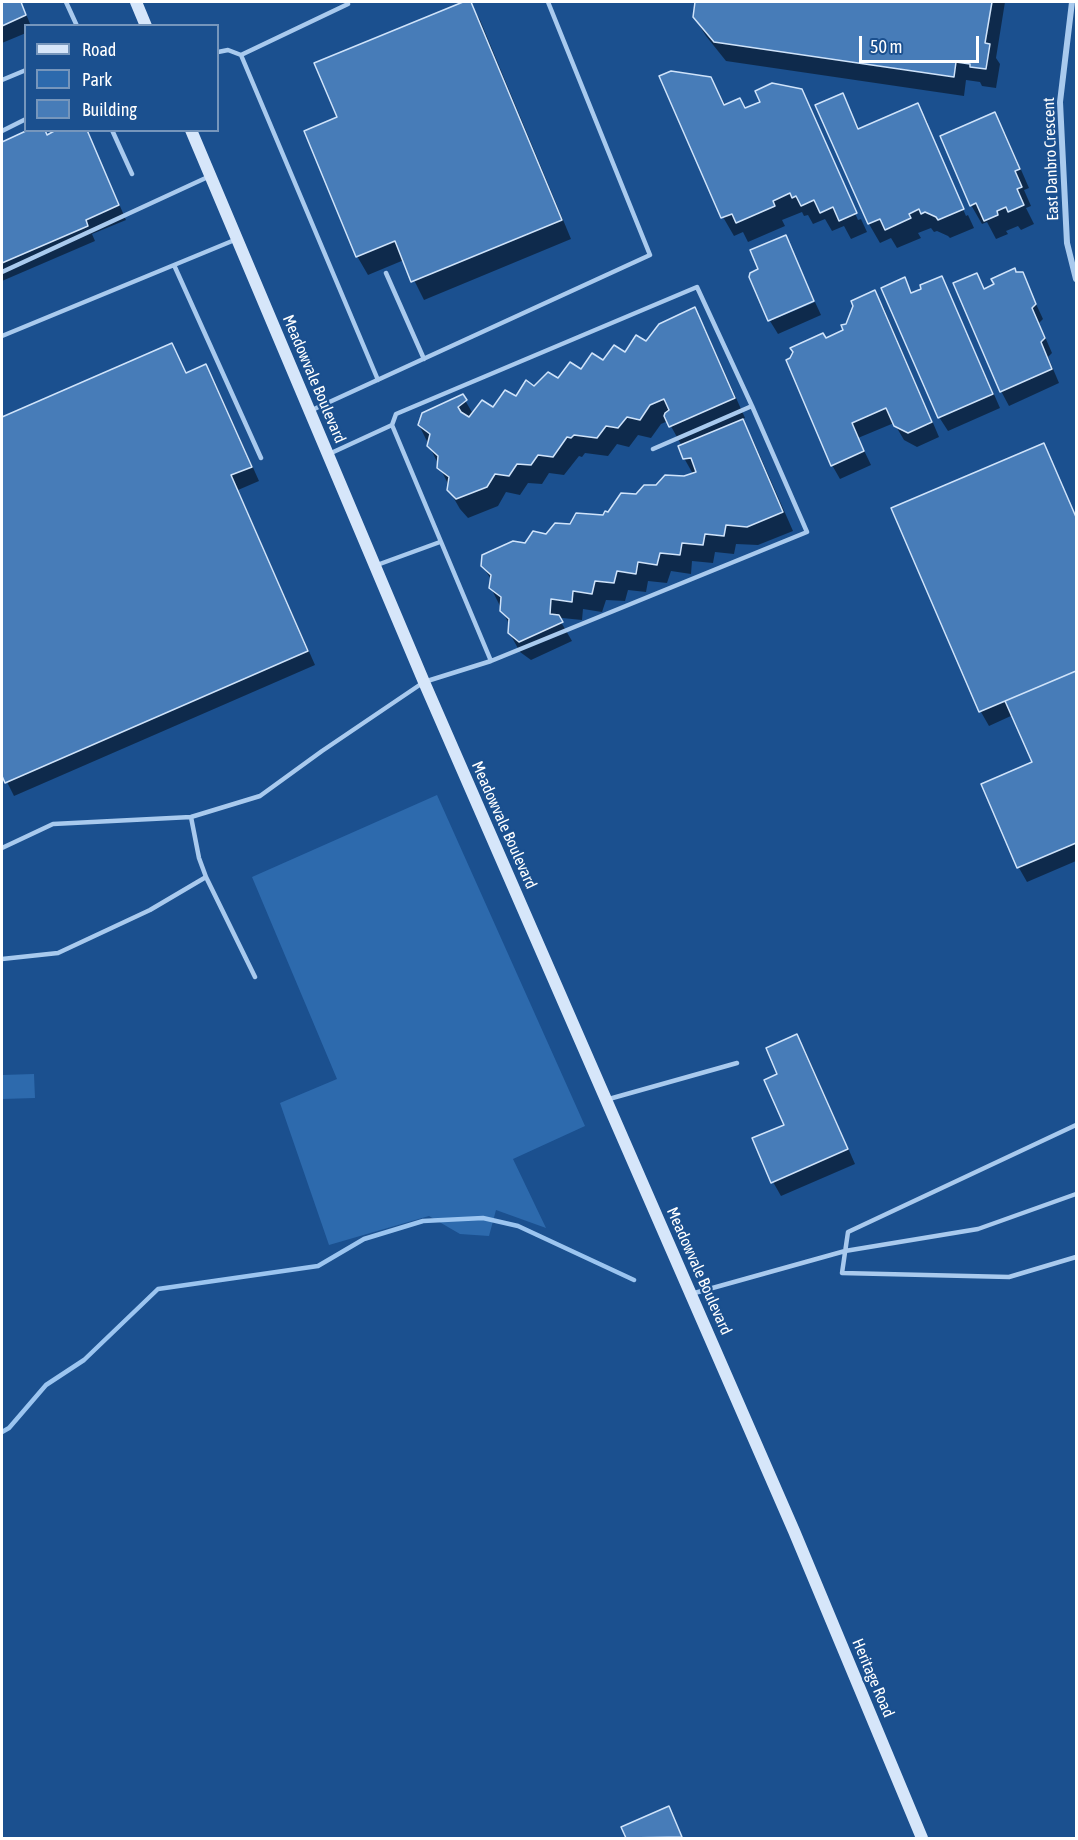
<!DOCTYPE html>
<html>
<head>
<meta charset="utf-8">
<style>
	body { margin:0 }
	#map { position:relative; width:1078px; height:1840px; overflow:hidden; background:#1b508f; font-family:"Asap Condensed",sans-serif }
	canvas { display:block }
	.frame { position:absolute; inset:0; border:3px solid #fff; pointer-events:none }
	.legend { position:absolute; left:24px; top:24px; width:195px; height:108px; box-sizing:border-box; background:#1b508f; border:2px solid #7696bc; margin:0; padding:8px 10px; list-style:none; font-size:18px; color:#fff }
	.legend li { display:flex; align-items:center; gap:12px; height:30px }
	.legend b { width:30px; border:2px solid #7696bc }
	.scale { position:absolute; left:859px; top:36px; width:120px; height:27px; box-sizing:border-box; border:3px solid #fff; border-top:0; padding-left:8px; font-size:18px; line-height:21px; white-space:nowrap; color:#fff; -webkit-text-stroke:4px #1b508f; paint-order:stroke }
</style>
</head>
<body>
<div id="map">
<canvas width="1078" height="1840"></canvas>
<div class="frame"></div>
<ul class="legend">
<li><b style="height:8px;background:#d6e6fa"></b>Road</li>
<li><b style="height:16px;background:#2d6aad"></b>Park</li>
<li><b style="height:16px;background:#477cb8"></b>Building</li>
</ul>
<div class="scale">50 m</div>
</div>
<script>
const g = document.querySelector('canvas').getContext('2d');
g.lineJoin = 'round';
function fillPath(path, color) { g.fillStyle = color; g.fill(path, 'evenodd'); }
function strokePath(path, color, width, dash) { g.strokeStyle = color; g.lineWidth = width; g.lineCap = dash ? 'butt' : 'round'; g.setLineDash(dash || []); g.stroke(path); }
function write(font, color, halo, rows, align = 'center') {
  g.font = font + ' "Asap Condensed",sans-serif'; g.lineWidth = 4.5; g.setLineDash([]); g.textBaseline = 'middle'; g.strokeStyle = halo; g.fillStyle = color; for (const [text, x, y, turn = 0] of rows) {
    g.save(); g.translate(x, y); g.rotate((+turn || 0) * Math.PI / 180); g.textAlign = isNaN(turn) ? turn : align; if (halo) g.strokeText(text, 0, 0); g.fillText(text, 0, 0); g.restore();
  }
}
const green = new Path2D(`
	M437,795l148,331 -72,33 33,69 -50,-18 -7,26 -29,-2 -31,-18 -100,29 -49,-142 57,-24 -85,-202z
	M34,1074l1,24 -33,1v-24z`);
const shadow = new Path2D(`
	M2,2h19l10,24h-5v7l-24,10z
	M467,2h3l10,18 91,219 -147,61 -20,-40 -36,15 -11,-19 -18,-138 -23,-55z
	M696,2h309l-9,56 4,6 -4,24 -14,-2 -2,-4 -14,-2 -2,16 -238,-35 -20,-25 -12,-19z
	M661,77l50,1 15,28 19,4 56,-20 10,17h-2l49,113 3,-1 6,13 -16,7 -7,-13 -12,5 -7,-12 -12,5 -5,-9 -4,1 -2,-4 -20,8 3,6 -37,16 -5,-10 -9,4 -11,-19z
	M842,95l18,35 58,-25 10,18h-3l41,93 2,-1 6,13 -24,10 -2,-2 -11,-5 -3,1 -3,-4 -13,5 3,5 -24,10 -6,-10 -11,5 -11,-19 -52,-118z
	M994,114l11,19 24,55 -5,2 7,16 -5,2 8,16 -13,6 -3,-4 -12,5 2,3 -12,5 -9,-17 -5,2 -11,-19 -29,-68z
	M32,130l15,6 40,-6 39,90 -34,14 3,7 -93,40v-137z
	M785,237l29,62 -45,20 -9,-49z
	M1016,274h6l21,45 -4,4 13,30 -4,4 11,26 -50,23 -8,-15 -25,-116 9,15z
	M941,278l8,14 51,116 -52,23 -9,-14 -35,-138 9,15z
	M874,292l9,14 56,131 -22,10 -13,-7 -10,-17 -36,15 13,27 -31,14 -8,-14 -7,-125 20,-9 2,-6z
	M815,302l6,13 -43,19 -8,-13z
	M694,309l11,19 40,90 -4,1 12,21 40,91 -35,14 -22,-1 -2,10 -19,-2 -2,11 -21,-2 -1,13 -20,-3 -4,12 -19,-2 -2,11 -18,-2 -3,11 -19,-1 -4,12 -19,-3 -1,11 -20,-2 -1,4 11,19 -41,19 -11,-8 -11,-20 1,-6 -19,-38 1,-7 -10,-16 89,-40 33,-8 33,-21 56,-22 -9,-16 -2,-12 -14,-25 -7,3 -10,14 -13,-3 -9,12 -12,-3 -9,12 -23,-3 -3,4 -3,-1 -15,19 -15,-2 -7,11 -14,-1 -8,12 -14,-3 -8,14 -30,12 -8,-9 -11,-19v-4l-30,-61 43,-30 11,19 20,-5 41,-21 92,-34 20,-12z
	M172,344l14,30 20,-8 8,14 45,101 -21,9 77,175 -301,131 -12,-24v-354z
	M1044,445l32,71v345l-49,21 -8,-14 -36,-83 51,-22 -21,-48 -24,11 -8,-14 -88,-203z
	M797,1036l8,14 50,114 -74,32 -8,-14 13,-56z
	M668,1808l15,30h-55l-5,-11z`);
const stream = new Path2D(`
	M2,1432l7,-4 37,-43 38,-25 74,-71 160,-23 46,-27 59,-18 60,-3 35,8 116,54`);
const building = new Path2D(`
	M2,2h19l5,13 -24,11z
	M463,2h8l91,218 -151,62 -16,-41 -39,16 -52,-126 33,-14 -23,-54z
	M695,2h297l-7,41 5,1 -4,25 -16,-2v-3l-14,-2 -2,15 -240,-35 -21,-25z
	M671,71l40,6 13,28 16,-7 5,10 15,-6 -5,-11 17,-8 30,6 55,124 -18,8 -6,-14 -13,6 -6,-13 -13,6 -5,-10 -4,2 -2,-5 -17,8 2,5 -39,17 -4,-9 -11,4 -62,-142z
	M843,93l15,36 60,-26 46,106 -26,11 -2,-3 -11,-5 -4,2 -2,-5 -10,5 2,4 -26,12 -5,-11 -12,5 -53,-119z
	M995,112l25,57 -5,2 7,16 -5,2 7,16 -16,7 -2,-5 -9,4 1,4 -14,6 -8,-18 -6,3 -30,-70z
	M28,130h17l2,5 9,-5h31l32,75 -33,15 2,6 -86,37v-121z
	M786,235l28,66 -46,20 -19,-44 1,-4 8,-4 -8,-19z
	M1015,268l1,4h7l13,32 -4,4 13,30 -4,4 11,27 -52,23 -47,-109 24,-10 7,16 10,-5 -3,-5z
	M942,276l51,118 -55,24 -57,-130 24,-11 6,16 10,-4 -1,-4z
	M875,290l57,132 -24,11 -14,-7 -8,-18 -34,15 12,28 -33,15 -45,-106 4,-2 3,-6 -3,-4 33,-15 3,5 17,-8 -2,-5 5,-1 7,-18 -2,-5z
	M695,307l40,91 -66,29 -5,-11 1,-3 4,-3 -5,-11 -14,6 -10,15 -13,-3 -9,11 -12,-2 -9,12 -23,-3 -3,3 -4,-1 -14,20 -15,-2 -7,10 -14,-1 -8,12 -14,-2 -8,13 -31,12 -9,-9 2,-13 -12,-9 1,-12 -11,-10 3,-12 -12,-9 4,-12 41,-19 4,6 -9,7 3,5 8,5 13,-17 11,7 12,-17 11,6 10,-16 8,6 14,-14 10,6 12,-16 11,7 11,-16 11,7 11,-15 11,7 11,-17 10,6 13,-17z
	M172,343l14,30 20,-9 46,103 -21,8 77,176 -303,132 -3,-7v-359z
	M743,419l40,93 -36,15 -21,-2 -2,11 -19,-2 -2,11 -21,-2 -2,12 -20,-2 -3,12 -19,-3 -2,12 -19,-3 -3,12 -19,-2 -3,13 -19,-3 -1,11 -21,-3 -1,15 9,1 4,7 -44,20 -11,-9 1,-14 -9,-8 1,-14 -12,-9 2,-13 -10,-9 1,-11 31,-14 12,2 8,-12 13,3 9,-11 15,1 6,-11 27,2 2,-4 3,1 13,-19 15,1 8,-9h12l9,-10 19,1 12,-4 -5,-14 -8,1 -5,-13z
	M1044,443l32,74v154l-97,41 -88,-204z
	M1076,671v172l-59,25 -36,-84 51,-22 -27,-61z
	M797,1034l51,115 -77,34 -19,-45 32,-13 -20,-45 13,-6 -11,-26z
	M669,1806l13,31 -56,1 -5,-11z`);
const lane = new Path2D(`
	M66,2l11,24
	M218,52l10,-2 13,5 137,325
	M241,55l107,-51
	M2,80l24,-10
	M112,130l20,44
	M2,131l24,-12
	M174,265l87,193
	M2,272l208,-96
	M386,273l38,86
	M2,336l235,-97
	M312,410l338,-155 -102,-253
	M392,425l4,-11 301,-127 55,119
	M329,454l63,-29 99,236
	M377,565l63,-23
	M191,817l8,41 7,19 49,100
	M2,848l51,-24 138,-7 69,-21 62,-45 102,-69 67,-21 316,-129 -55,-126 -99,43
	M2,959l56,-6 92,-43 56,-33
	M609,1099l128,-36
	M1076,1125l-228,107 -6,41 167,4 67,-20
	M691,1294l154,-43 133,-22 98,-35`);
const street = new Path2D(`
	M1072,2l-12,100 7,141 9,36`);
const secondary = new Path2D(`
	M136,2l10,24
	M191,130l233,552 370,849 128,307`);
const streetNames = [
	["East Danbro Crescent",1051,159,-92],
	["Meadowvale Boulevard",314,379,67],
	["Meadowvale Boulevard",504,825,66],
	["Meadowvale Boulevard",699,1271,66],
	["Heritage Road",873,1678,67]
];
fillPath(green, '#2d6aad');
fillPath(shadow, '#0007');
strokePath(stream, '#9cc5f0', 4.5);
fillPath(building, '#477cb8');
strokePath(building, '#cfe3fa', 1.5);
strokePath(lane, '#a9caee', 4.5);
strokePath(street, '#a9caee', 6);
strokePath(secondary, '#d6e6fa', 12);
write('16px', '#fff', '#1b508f', streetNames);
</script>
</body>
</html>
